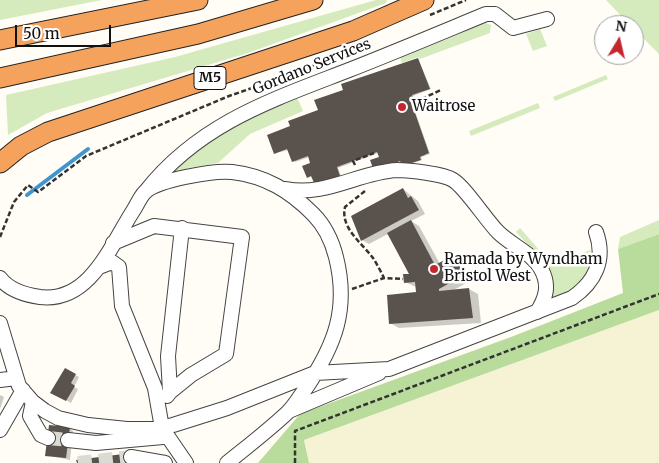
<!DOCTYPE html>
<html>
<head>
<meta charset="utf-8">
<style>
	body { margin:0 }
	#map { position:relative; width:659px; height:463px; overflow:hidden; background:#fffdf5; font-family:Merriweather,serif }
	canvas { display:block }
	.north { position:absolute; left:594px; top:15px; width:50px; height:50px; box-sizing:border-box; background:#fff; border:1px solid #a0a0a0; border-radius:50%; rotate:9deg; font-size:14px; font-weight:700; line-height:20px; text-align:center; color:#111 }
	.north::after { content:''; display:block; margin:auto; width:18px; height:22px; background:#c4262e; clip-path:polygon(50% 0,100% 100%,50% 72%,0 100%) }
	.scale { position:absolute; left:15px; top:25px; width:96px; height:22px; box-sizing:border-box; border:2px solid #111; border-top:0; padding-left:6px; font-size:15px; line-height:18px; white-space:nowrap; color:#111; -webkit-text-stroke:4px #fff; paint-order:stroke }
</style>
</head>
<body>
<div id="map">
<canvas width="659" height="463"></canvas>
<div class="north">N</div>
<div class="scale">50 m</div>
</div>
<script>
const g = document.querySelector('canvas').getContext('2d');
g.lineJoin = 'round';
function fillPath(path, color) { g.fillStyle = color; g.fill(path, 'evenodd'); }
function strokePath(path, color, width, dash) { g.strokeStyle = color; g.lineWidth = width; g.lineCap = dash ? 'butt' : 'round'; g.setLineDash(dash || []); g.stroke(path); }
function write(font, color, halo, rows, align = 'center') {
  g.font = font + ' Merriweather,serif'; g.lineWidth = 5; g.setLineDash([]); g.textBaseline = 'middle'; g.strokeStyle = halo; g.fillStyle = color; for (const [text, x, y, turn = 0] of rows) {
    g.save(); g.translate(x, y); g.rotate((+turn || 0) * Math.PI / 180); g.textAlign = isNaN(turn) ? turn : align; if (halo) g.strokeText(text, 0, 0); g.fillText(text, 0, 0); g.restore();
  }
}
const farmland = new Path2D(`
	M659,310v153h-350l-5,-23z`);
const green = new Path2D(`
	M0,0h102l-102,20z
	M376,0h11l-1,3 -138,50 -201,60 -39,22 -2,-40 169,-38z
	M606,0h53v54l-25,-25v-4h-4z
	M483,22l8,3 -1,8 -70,26 -2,-2 -16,6 -2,-7z
	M540,29l7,17 -14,5 -7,-17z
	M606,75l2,4 -53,22 -2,-4z
	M296,95l7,16 -53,23 -32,29 -29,5 -18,6 -1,-3 37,-32z
	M538,103l2,5 -69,28 -2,-5z
	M659,220v14l-41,15 2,-12z
	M520,228l33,38 37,-16c11,20 -19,42 -34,48l-4,-2 -11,-37 -25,-27z`);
const forest = new Path2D(`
	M659,234v76l-355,130 5,23h-51l42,-49 211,-77 112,-44 -5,-44z`);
const shadow = new Path2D(`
	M418,59l13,30 -18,7 5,14 -3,1 15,43 -9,3 1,3 -17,6 -3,-4 -26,9 4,-13 -2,-5 -40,15 3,8 -24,9 -4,-9 -5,1 4,-13 -2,-7 -15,5 -6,-12 -14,3 17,-26 27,-16 26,-21z
	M403,189l15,12 7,13 -14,7 8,5 21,38 14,-8 8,5 10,19 -20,11 17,-2 9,5 3,29 -82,5 -9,-5 27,-29 -1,-7 -11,-5 6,-7 -23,-41 -19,10 -7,-4 -6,-12z
	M66,370l13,7 -5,10 4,2 -7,14 -19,-11z
	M0,395l4,2 -4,12z
	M69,428l4,3 -3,29 -23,-5z`);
const stream = new Path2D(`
	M27,195l61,-46`);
const building = new Path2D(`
	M418,58l12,31 -18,6 5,14 -3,1 15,43 -9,4 1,3 -19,6 -2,-5 -26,10 -4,-11 9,-3 -2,-5 -40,15 3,9 -25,9 -4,-9 -4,2 -5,-12 8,-3 -2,-7 -16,6 -5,-13 -13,5 -7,-19 23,-9 -2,-5 30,-11 -4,-10 29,-10 -2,-6z
	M403,188l5,10 3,-2 8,14 -58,31 -10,-25z
	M411,220l24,45 19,-10 10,20 -25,14v2l30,-3 4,30 -84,6 -2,-29 29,-3 -1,-10 -11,1 -1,-9h6l-22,-41z
	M65,368l11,6 -5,9 4,3 -9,15 -16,-8z
	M49,425l21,2 -4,31 -21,-2z
	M131,453l1,10h-55l-1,-3z`);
const minorTunnel = new Path2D(`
	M48,438l20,2
	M78,463l53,-6`);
const path = new Path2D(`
	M430,15l36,-15
	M415,102l26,-12
	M355,165l-2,-4 21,-8
	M365,191l-20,16c-5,21 17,36 28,51 4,6 8,14 11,20l19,1
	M0,237l14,-35 14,-17 10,7 48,-36 143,-60 72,-25 53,-23
	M352,289l32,-11
	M295,463v-32l364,-137`);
const minor = new Path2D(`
	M286,189c39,8 73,-17 111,-19 12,0 47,4 56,10 12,7 33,40 45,52 13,13 34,21 43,37 9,16 5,29 -4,43
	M146,191c54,-68 126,-91 203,-121 46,-18 91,-37 137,-56h9l18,14 34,-9
	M113,243l41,-17 88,11 -16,117 -35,21 -21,17
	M99,267l13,-5 7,5 3,39 33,82 7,40 24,35
	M0,278c9,12 26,17 40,19 50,6 71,-52 93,-86 4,-6 7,-14 12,-19 13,-12 69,-22 87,-20 34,4 58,19 81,42 12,12 19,27 23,43 13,52 -1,88 -30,131 -6,8 -11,17 -18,24 -19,18 -40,34 -61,51
	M0,323l19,63 14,16 12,9 13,7 30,7 39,4h26l20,-4 54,-17 88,-35 74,-4 183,-71c23,-16 34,-38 24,-66
	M0,380l16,-2
	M167,396l3,-4 -2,-36 14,-128
	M33,402l-3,14 11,19 7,3
	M289,411l90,-38
	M0,430l23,-40
	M68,440l28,3 67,-6
	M131,457l34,6`);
const highway = new Path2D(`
	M0,40l198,-40
	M0,78l198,-44 115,-34
	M0,163l21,-17 27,-14 305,-101 71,-31`);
const markers = [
	[402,107,5,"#c4262e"],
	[434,269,5,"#c4262e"]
];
const shields = [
	[210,78,32]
];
const shieldNames = [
	["M5",210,78]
];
const streetNames = [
	["Gordano Services",312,67,-22]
];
const poiNames = [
	["Waitrose",412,107],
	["Ramada by Wyndham",444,260],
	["Bristol West",444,277]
];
fillPath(farmland, '#f6f3d4');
fillPath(green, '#d5ebbd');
fillPath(forest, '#b9dc9c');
fillPath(shadow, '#0003');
strokePath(stream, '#3f96cf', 4);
fillPath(building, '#5a524d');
strokePath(minorTunnel, '#dbdad3', 14, [14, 7]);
strokePath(minor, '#444', 16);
strokePath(highway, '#222', 21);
strokePath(path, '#333', 2.5, [5, 2.5]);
strokePath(minor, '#fff', 14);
strokePath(highway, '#f5a25d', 19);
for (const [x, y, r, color] of markers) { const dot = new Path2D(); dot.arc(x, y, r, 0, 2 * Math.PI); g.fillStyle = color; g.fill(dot); strokePath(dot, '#fff', 2); }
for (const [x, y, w] of shields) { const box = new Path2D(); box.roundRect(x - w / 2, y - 11.5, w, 23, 4); g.fillStyle = '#fff'; g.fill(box); strokePath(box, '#111', 1); }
write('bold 14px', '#111', null, shieldNames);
write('15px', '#111', '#fff', streetNames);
write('15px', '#111', '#fff', poiNames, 'left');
</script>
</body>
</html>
